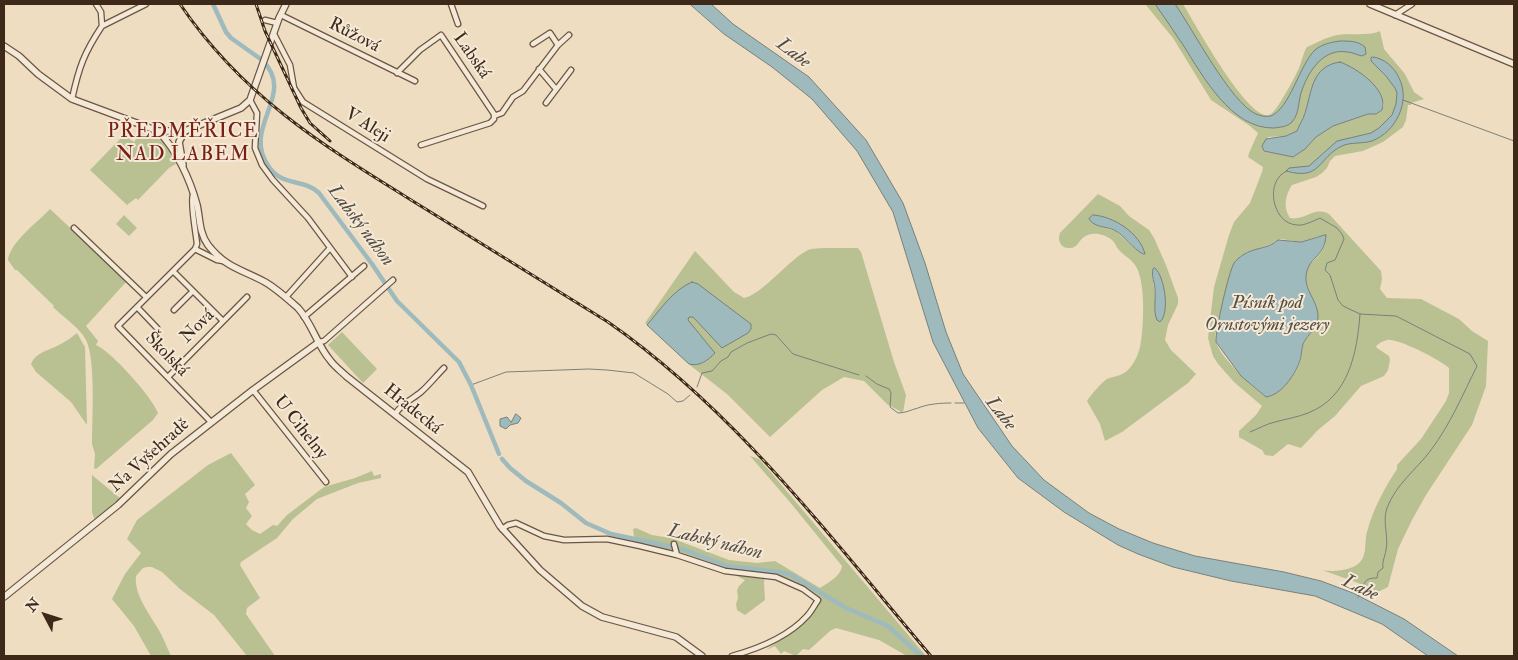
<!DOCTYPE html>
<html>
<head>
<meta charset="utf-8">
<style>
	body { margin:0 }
	#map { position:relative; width:1518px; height:660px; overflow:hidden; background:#eeddc1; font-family:"IM FELL Double Pica",serif }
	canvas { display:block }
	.frame { position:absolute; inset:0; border:5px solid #3e2818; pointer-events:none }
	.north { position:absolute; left:20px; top:590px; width:50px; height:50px; -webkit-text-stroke:4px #f4e9d7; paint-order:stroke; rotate:310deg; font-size:14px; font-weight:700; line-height:20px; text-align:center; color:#3e2818 }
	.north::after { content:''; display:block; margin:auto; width:18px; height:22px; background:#3e2818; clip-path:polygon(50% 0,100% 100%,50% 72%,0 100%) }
</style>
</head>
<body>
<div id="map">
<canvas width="1518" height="660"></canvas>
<div class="frame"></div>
<div class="north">N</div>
</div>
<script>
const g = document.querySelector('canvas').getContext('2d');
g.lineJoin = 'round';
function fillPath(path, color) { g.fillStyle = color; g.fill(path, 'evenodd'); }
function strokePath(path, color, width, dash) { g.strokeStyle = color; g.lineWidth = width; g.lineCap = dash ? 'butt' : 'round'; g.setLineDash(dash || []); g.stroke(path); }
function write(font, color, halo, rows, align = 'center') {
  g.font = font + ' "IM FELL Double Pica",serif'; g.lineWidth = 4; g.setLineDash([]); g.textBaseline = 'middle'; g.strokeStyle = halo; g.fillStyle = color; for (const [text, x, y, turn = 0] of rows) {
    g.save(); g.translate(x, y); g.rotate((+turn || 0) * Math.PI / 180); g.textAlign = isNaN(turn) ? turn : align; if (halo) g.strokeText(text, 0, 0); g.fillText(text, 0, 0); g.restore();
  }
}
const green = new Path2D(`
	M1145,4h38c9,14 68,124 88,110 7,-5 24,-37 28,-46 3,-7 4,-15 8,-21 9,-4 20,-10 30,-12 12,-2 34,1 43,-4l4,18 21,25 9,18 10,7 -13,4v2h-3l-2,15 -3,7 -20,15 -20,9 -28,5 -5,5 -3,7 -5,5 -6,4 -24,8c-7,10 -9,23 -2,33 15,3 24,-12 39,-4l52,57 1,8 -2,10 7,9 34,1 38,20 13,12 16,10 -2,45 -14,39 -46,70 -14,25 -14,29 -10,38 -10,5 -20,-9 -36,-13c10,2 27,1 36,-6 10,-8 6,-22 9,-32 6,-23 17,-43 30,-63v-4l24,-26 25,-38 3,-8v-25c-9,-8 -51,-30 -62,-28 -4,1 -8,3 -11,6l1,2 12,8 1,4 -2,10 -4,6 -23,10 -26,30 -17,14 -17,18 -13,-4 -15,12 -8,-1 -3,-5 -23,-13v-6l17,-16 6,-9 -28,-24 -16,-18 -5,-8 -5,-18 6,-51 15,-52 5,-13 16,-19 12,-31 1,-5 -15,-10 1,-4 9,-20 -8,-7 -39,-26 -38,-62zM1329,66l52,30 3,9 -2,5 -6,4h-8l-35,12 -17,11 -11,12 -12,8 -30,-6 5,-14 18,-1 11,-5 8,-18 15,-41zM1319,236l6,7c-2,13 -16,18 -19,29 -4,16 9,26 11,40 3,14 -7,20 -13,31 -3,4 -2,10 -3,15 -4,17 -19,33 -35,39 -13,-9 -46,-40 -50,-55 -4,-18 19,-67 25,-86 14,-8 27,-9 40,-17l20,3z
	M142,130c20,9 26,13 34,34l-7,4 -31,32 -2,-2 -9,7 -37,-35 34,-35 10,7z
	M1098,194l22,12 9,10 20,14 5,8 12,27 12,33v6l-10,21 -3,15 6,10 25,24 -8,9 -66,49 -17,9 -5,-17 -13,-23c2,-4 16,-20 20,-22 7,-3 15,-3 21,-9 6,-6 10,-15 12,-23 4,-18 6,-68 -5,-82 -4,-6 -9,-8 -14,-13 -4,-3 -5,-8 -9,-12 -7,-6 -20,-9 -28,-3 -6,4 -6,11 -14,11 -9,1 -13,-7 -10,-15zM1095,225l32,4 11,22 -23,-20zM1152,274l13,23 -1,19 -8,-15z
	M50,209l77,72 -41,45 12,15 -2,4c16,7 56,52 62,68l-5,7 -57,49 -2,-1 1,-14 -3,-10c0,-25 4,-84 -6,-104 -5,-11 -24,-24 -33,-33l1,-1 -37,-36h-2l-7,-10c2,-18 30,-38 42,-51z
	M124,215l13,13 -8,8 -13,-12z
	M832,248h26l3,4 33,110 12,33 -3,18 -16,-9 -23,-23 -20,-4 -22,13 -52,47 -43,-43 -36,-28 -46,-43 50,-72 39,41 10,6c19,-4 44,-38 64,-48 6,-2 17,-2 24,-2z
	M342,332l35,37 -14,14 -35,-38z
	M77,333l8,14 2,78 -16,-23 -35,-30 -5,-8c5,-12 17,-13 28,-19 6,-3 12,-7 18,-12z
	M231,453l24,32 -10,9 4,8 -3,6 6,8 -6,8 6,6 8,4 13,-9 4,1 10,-11 37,-28 31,-9 17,-7 2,5 7,-2v4l-23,5 -41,16 -24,20 -16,19 -36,24 -1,3 20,33 -13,10 -1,6 29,42h-28l-33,-41 -34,-26 -18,-17 -10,-5h-5l-4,1 -7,8c-2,17 11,34 19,48 7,10 11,21 16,32h-20l-17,-30 -22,-27 13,-25 16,-21 -14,-14 10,-19 71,-55z
	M750,456l9,3 9,10 158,187h-19l-28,-16 -43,-12 -6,3 -21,19 -6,-1 -7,7 -12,-5 -3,3 -6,-8 -9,4 42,-32 12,-18c-11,-15 -36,-23 -55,-25l-1,8 1,17 -20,15 -8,-5 -1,-6 2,-6 -1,-8 2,-4 6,-6 -12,-6 -98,-29 -2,-16 3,-1 16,7 25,4 2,2 50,19 28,3 18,-2 45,27c9,-6 21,-12 22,-22l-53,-65z
	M92,475l29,24 -26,22 -3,-9z`);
const water = new Path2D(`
	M690,4h21l22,20 76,53 57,63 37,63 22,60 21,69 17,42 49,72 32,34 45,33 30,16 34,14 42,13 89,16 37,9 32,12 51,26 54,37h-30l-46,-32 -67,-28 -84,-15 -58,-14 -35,-13 -20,-9 -54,-33 -46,-34 -40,-50 -45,-86 -40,-130 -36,-61 -45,-52 -40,-32 -48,-33z
	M1155,4h20c17,24 56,99 81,110 5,2 10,3 15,2 19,-8 29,-52 44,-66 7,-6 17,-8 25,-9 10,0 18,0 25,6l1,7 -4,2c-5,-1 -10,-4 -15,-4 -23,-4 -38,18 -45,38 -4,10 -2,23 -10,32 -5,5 -11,5 -18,6 -43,1 -71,-52 -91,-83 -9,-14 -19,-28 -28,-41z
	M1373,57c11,1 22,11 26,21 12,23 -3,54 -27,63 -10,3 -22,1 -30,5 -25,12 -20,35 -56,25l3,-3 20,-2 28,-25 34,-8 8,-5 13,-13 4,-11 1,-11 -2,-5 -9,-12 -15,-15v-3z
	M1340,62c17,6 49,28 42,48l-6,4h-8l-35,12 -17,11 -11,12 -12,8 -29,-6 -2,-5 4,-7 20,-3 11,-5c2,-6 6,-11 8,-18 7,-21 6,-47 35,-51z
	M1093,215c20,1 47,18 52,39h-2c-11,-6 -18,-18 -29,-24 -9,-4 -19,-2 -25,-11z
	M1326,235c-1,21 -15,21 -19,36 -5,17 9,27 11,43 1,14 -10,19 -15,30 -2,6 -1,13 -4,19 -5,13 -18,32 -33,34l-25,-21 -25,-34c-1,-11 13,-71 18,-79 2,-3 6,-6 9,-8 12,-8 26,-6 35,-15l23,2z
	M1155,268c10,9 15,45 5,54l-3,-2c-4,-9 -1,-20 -2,-30 0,-7 -4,-14 -2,-21z
	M692,282l6,2 53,40v5l-3,4 -26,15 -29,-31h-4l-1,3 27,33c-7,7 -15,14 -26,11l-42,-39c13,-15 26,-35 45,-43z
	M516,414l5,4 -3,5 -8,2 -4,4 -6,-3v-7l7,-2 4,5z`);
const stream = new Path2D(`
	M1403,100l111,41
	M1287,171c-23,9 -15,53 10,54 7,1 16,-4 23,-7l17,10 5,6 2,5 -9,21 -8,3 -2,7 5,5 8,25 5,6 17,8 36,2 74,38 7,12c-14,28 -27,59 -46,84 -15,20 -35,34 -44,58 -5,14 2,28 -1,42 -1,7 -4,11 -3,18l-5,4 -1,6c-8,0 -11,1 -14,8
	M866,376l11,8 12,5 2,4 -1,14 8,6c8,0 12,-3 20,-5 10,-4 22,-5 33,-5
	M471,385l35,-13 83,-3 18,1 27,3 34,21 9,8 6,-1 7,-6
	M697,387l5,-14 10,-2 9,-10 7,-4 3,-5 16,-9 24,-9 5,1 17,19 66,21
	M955,403h9
	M1250,432c8,-3 16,-8 25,-10 11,-3 23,-5 33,-9 41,-16 49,-60 52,-99
	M1358,597l3,-6`);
const canal = new Path2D(`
	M213,4l13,28 5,6 31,22c36,35 -22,67 7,107 14,20 34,11 50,26l53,71 25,37 62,61 12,23 28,69
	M502,459l8,9 16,13 35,22 25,20 25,11 71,15 45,17 52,6 12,3 55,33 42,18 33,30`);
const minor = new Path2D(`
	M451,4l7,20
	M281,15l134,66
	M1395,15l17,-11
	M265,20l12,3
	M102,26l44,-22
	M274,34l16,31 4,23 9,14 124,77 56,27
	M533,44l17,-11 8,12
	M539,69l17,20
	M397,73l23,-23 21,-15 53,79v5l-4,4 -69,22
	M72,99c7,-32 12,-46 30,-73l-1,-14 -5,-8
	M250,100l7,13 -2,35 7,17 11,15 35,38 44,59
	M546,103l25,-33
	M494,116l8,-3 11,-16 10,-6 35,-46 11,-10
	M193,195c-3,7 3,39 4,49l-2,5
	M74,228l72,69
	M173,271l22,-22 22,11 6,1
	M286,297l44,-49
	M137,307l20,21
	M174,310l19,-19
	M304,317l60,-51
	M319,342l5,-1 69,-61
	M168,377l79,-80
	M253,390l73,92
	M395,415c5,-11 18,-16 26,-23 8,-7 15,-16 23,-24
	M211,422l-93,-96 55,-55 50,50
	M502,529l6,-4 8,-2 28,13 20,4 43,-1 33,7 37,9 48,16 51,6 27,12 15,11c-4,6 -7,12 -11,16 -18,20 -50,33 -75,40
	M674,544l3,11`);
const tertiary = new Path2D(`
	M1370,4l144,60
	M4,46l15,10 19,18 34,25 86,32h27l56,-23 9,-8 29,-82 7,-14
	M158,131c18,18 32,48 39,74 3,13 2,28 11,40 18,23 33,24 57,37 12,7 23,17 33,26 14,15 19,37 32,52 4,6 11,11 16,16l122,96 32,54 40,44 42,36 20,11 74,20 26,19
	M183,165l-4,-23 6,-11
	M4,597l114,-92 53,-51 82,-64 66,-48`);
const rail = new Path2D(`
	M180,4c65,96 149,145 244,204 62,38 123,76 184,114 128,89 223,216 323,334
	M256,4l9,27 36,77 9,15 20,18`);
const streetNames = [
	["Růžová",354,36,27],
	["Labská",471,56,55],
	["V Aleji",367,126,32],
	["Nová",198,327,-45],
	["Školská",166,355,46],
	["Hradecká",412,410,39],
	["U Cihelny",300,428,52],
	["Na Vyšehradě",150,456,-42]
];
const waterNames = [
	["Labe",793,54,37],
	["Labský náhon",360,226,53],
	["Písník pod",1267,304],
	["Ornstovými jezery",1267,326],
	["Labe",1000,414,52],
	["Labský náhon",715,543,14],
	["Labe",1360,589,25]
];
const quarterNames = [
	["PŘEDMĚŘICE",183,133],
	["NAD LABEM",183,156]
];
fillPath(green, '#b9c193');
fillPath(water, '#9ebabd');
strokePath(water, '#78807b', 1);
strokePath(stream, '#78807b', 1);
strokePath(canal, '#9ebabd', 4.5);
strokePath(minor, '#6a5542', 7);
strokePath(tertiary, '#6a5542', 8);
strokePath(minor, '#f4e9d7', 4.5);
strokePath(tertiary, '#f4e9d7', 5.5);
strokePath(rail, '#3e2818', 3);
strokePath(rail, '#f4e9d7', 1, [4]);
write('18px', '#3e2818', '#f4e9d7', streetNames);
write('italic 19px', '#564c41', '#f4e9d7', waterNames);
g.letterSpacing = '1px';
write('20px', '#7a1f14', '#f4e9d7', quarterNames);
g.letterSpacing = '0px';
</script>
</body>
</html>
